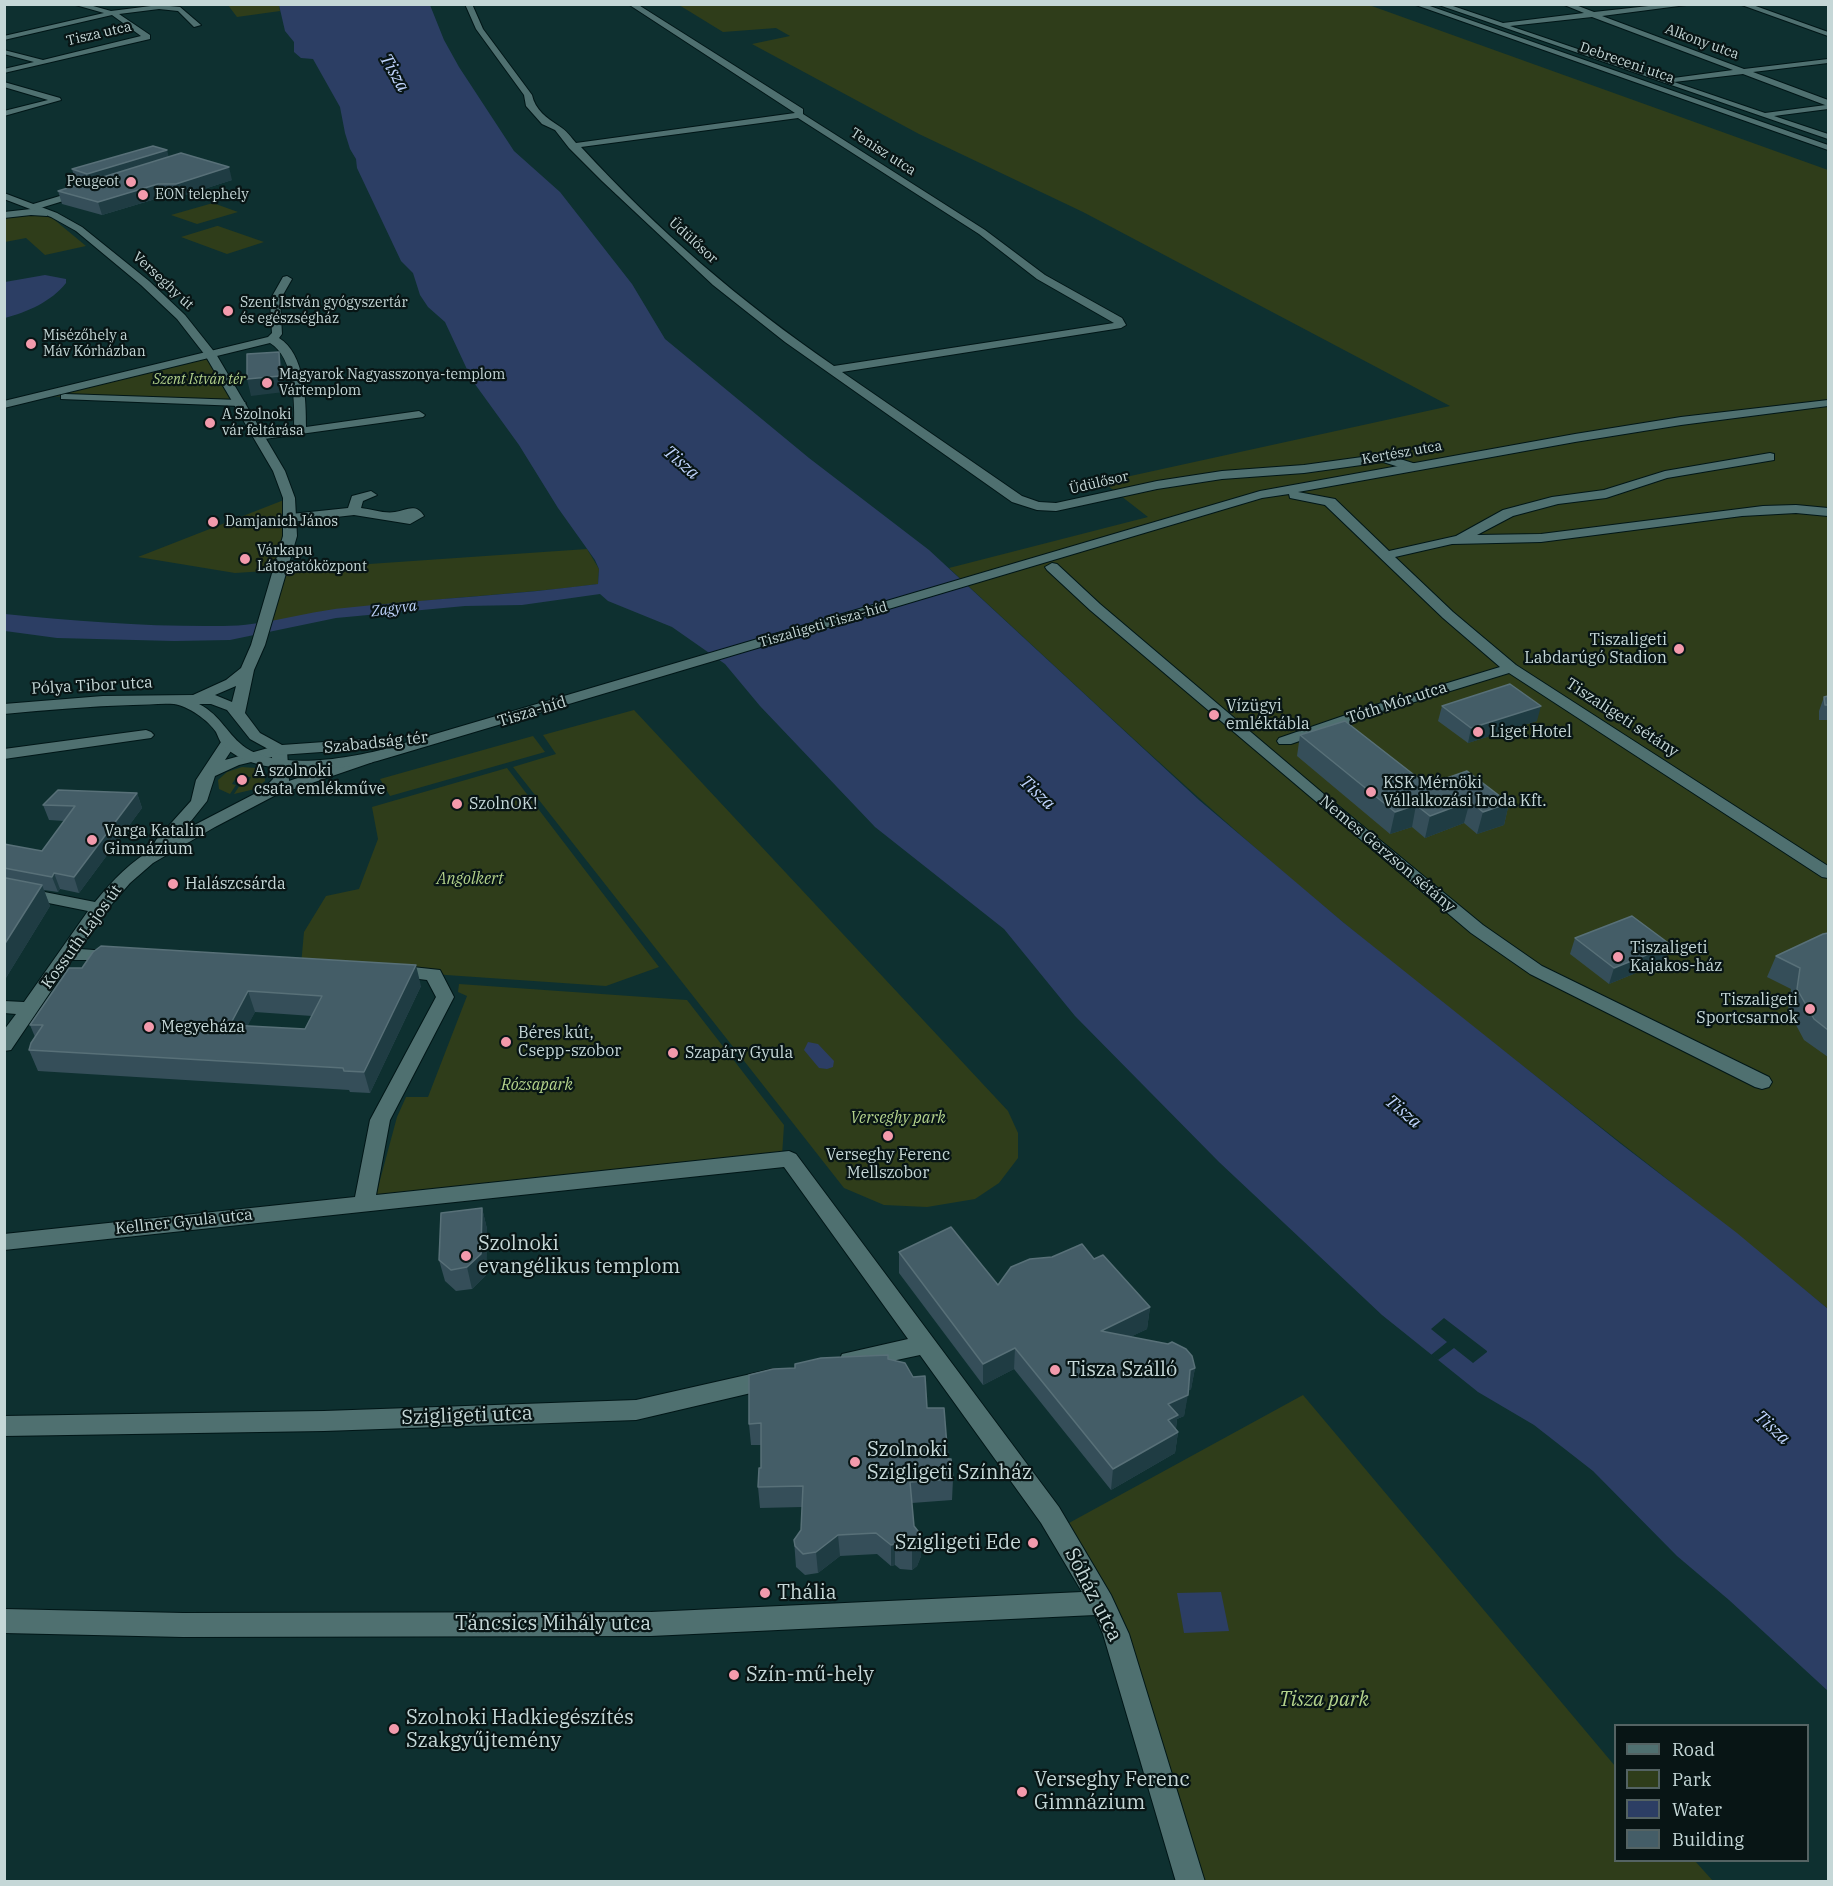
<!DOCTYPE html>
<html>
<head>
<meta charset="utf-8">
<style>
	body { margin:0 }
	#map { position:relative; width:1833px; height:1886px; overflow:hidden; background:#0e3030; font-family:"IBM Plex Serif",serif }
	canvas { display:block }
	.frame { position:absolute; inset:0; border:6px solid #c5d7d7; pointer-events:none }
	.legend { position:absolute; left:1614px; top:1724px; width:195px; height:138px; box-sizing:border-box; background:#081515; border:2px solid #546363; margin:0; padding:8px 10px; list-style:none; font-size:18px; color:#c5d7d7 }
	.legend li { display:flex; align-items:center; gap:12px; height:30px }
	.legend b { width:30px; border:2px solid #546363 }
</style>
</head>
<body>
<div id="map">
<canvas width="1833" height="1886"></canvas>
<div class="frame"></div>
<ul class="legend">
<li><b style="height:8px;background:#4f7070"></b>Road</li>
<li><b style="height:16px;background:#2f3d1a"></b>Park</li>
<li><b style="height:16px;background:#2c3e64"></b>Water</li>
<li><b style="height:16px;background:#445d67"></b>Building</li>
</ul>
</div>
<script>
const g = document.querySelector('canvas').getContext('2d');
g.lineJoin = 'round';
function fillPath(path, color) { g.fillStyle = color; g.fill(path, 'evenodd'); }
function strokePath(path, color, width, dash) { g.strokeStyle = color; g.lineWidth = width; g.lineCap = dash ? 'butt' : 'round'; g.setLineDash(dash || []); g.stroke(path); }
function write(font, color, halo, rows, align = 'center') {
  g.font = font + ' "IBM Plex Serif",serif'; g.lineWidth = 4.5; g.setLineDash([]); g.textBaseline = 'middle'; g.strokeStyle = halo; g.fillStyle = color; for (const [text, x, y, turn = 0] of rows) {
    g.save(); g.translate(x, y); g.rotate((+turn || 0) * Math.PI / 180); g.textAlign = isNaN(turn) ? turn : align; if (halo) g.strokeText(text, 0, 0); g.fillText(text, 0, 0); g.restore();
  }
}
const green = new Path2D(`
	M228,5h51l1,6 -43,6z
	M679,5h690l459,165v1139c-158,-132 -324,-254 -483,-385 -137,-113 -265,-235 -396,-356l199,-51 -45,-35 347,-76 -367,-194 -164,-78 -167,-90 38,-8 -14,-8 -53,4z
	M213,203l25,9 -41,12 -26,-9z
	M42,214l9,3 35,29 -41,9 -19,-17 -21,4v-24z
	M217,226h1l46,16 -37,12 -46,-17z
	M210,354l30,49 -198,-7z
	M289,498l-7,72 305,-21 12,20 -1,15c-111,15 -223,15 -332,39l15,-53 -46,3 -97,-16z
	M634,710l374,401 10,22v25l-19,25 -24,16 -48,8 -43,-2 -40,-17 -331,-421 43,-13 -13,-19z
	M533,736l12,16 -155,44 -10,-17z
	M242,767l14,1 9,5v8l-10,8 -21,5 6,-9h7l4,-8 -14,-1 -5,8 4,1 -6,9 -11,-5 -1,-9 9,-8z
	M507,768l152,199 -53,19 -305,-21 3,-33 22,-36 33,-7 19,-50 -6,-32z
	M459,984l228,16 97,125 -2,31 -406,39 21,-78 9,-20h22l39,-101 -9,-4z
	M1303,1395l312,371 1,94 79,1 18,20h-522l-75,-247 -58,-105z`);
const water = new Path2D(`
	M279,5h151l14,35 15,27 55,84 46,41 72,92 33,55 144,119 120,92 270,250 145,123 277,221 116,89 91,76v382l-99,-91 -52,-44 -84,-85 -59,-46 -56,-33 -96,-77 -163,-153 -144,-146 -71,-87 -129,-102 -115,-121 -35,-42 -53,-37 -64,-26 -8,-7 -78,11 -57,1 -129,12 -106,22 -56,1 -117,-3 -52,-7v-17c72,7 145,13 218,12 41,0 80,-14 121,-18 85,-9 170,-13 254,-24l1,-15 -4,-9 -37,-52 -39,-63 -47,-65 -27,-58 -17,-15 -8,-12 -7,-22 -12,-12 -44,-93 -1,-9 -6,-10 -5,-16 -5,-26 -27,-48 -12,-1 -7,-6v-10l-9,-11z
	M45,275l21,4v4c-15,19 -39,29 -61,35v-36z
	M808,1042l10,2 16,17 -1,6 -6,2 -8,-1 -15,-18z
	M1221,1592l8,39 -45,2 -7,-40z`);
const pier = new Path2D(`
	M1444,1318l43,33v1l-14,11 -19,-15 -16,12 -7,-5 16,-13 -16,-13z`);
const street = new Path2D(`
	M72,4h14l25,7 48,-6 21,2 21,18 -7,2 -16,-16 -19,-2 -40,5 31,21v4l-146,34v-4l30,-7 -30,-8v-4l39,10 98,-24 -29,-21 -108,25v-4l100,-23z
	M465,4h7l11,25 49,66c3,15 15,23 27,31 7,4 12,11 17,17l219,-30 -167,-109h9l166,105v5l182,116 60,45 77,43 4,7 -5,3 -279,44 180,124 17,6 17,1 101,-22 65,-10 82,-6 80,-11 32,10 2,3 -6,4 -29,-9 -79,11 -82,6 -65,10 -101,22 -19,-1 -25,-8 -227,-160 -72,-57 -111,-104 -33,-33 -14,-18 -13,-6 -16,-18 -2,-11 -48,-66zM798,118l181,116 58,45 77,44 -280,43c-92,-63 -178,-137 -253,-219z
	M1436,4h11l56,19 81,-10 -22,-9h11l21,8 73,-8h27l-92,12 142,53 84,-10v4l-75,9 75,28v9l-54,7 54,18v5zM1592,17l141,53 -67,9 -156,-53zM1743,74l82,31h1l-61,8 -91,-31z
	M1739,4h11l78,28v4z
	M4,82l56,16 1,2 -57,16v-5l44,-11 -44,-13z
	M83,189l5,3 -2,2 -52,16 13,2v4l-16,-1 -27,3v-6l27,-3 -1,-4z
	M287,276l5,3 -12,21 2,34 -3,4c26,16 27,62 27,89l113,-16 6,4 -2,2 -166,23v-6l37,-6c1,-25 0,-71 -24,-85l-266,65v-7l264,-64 4,-4 -2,-33 13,-23z
	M65,394l175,6 6,3 -6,3 -179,-7v-4z
	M1770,453l4,1v6l-107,18 -61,20 -48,6 -45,12 -36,19 64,-1 222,-28 33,-1 32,3v8l-32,-3 -54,3 -201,26 -89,2 -57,13 58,55 63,53 312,201v12l-6,-1 -313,-204 -127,39 -91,32h-12l-2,-3 2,-3 93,-32 128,-39 -57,-49 -118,-113 -1,-3 1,-3h10l54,52 67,-15 47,-26 49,-13 52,-7 61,-19z
	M371,491l6,4 -14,6 -2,7c10,1 24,6 34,4 12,-2 21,-9 29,4l-14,8 -56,-9 -63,7 -6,-4 6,-4 57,-6 4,-12z
	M1052,563l5,1 43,40 225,191 158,130 59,41 227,111 3,5 -3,5 -7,2 -7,-2 -225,-113 -59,-41 -381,-323 -43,-40 -2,-3z
	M146,730l5,2 3,3 -3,3 -147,21v-10z
	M229,737l8,5 -12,18 54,-15 6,2 2,3 2,31 72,-25 6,-2 8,5 -2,3 -99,34 -59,31 -62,36 -23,20 -25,29 -25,37 41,3 3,4 -3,4h-49l-61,90 -7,1v-21l12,-16 -12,-1v-12l20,1 64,-91 -84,-17v-10l91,18c18,-22 36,-41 61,-55l-2,-3 2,-4 35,-39 5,-21 27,-41zM272,757l1,22 -11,11 -79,41 24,-30 8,-25 24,-11z
	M394,965l46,5 14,27 -64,123 -14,75 413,-44 7,3 263,353 52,88 18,39 76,248h-29l-73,-248 -8,-19 -444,21 -468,1 -179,-4v-24l179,4 468,-1 431,-20 -41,-69 -121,-168 -70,15 -8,-2 -3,-7 3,-7 66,-15 -124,-172 -780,83v-16l351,-37 15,-77 66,-123 -9,-17 -39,-5 -3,-4 3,-4z
	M773,1369l8,3 4,7 -4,7 -145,34 -312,11 -320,5v-20l320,-5 312,-11z`);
const secondary = new Path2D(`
	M1413,4h11l404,141v5z
	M4,193l53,20 25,14 67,54 36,34 31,39 69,117 10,27 2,38 -32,109 -11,25 -9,43 15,20 22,12 113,-8 6,2v5l859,-253 315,-57 106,-17 147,-17v6l-147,19 -106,17 -277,50 37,7 1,3 -1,3 -5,1 -40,-8 -1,-4 -27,4 -885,263c-41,10 -124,18 -155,-17 -3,-4 -4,-8 -6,-12 -8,-12 -28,-26 -42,-28 -13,-1 -28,1 -41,1 -43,1 -86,5 -129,9v-10l99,-8 90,-1 33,-15 15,-12 10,-23 32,-109v-38l-10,-27 -68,-116 -28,-36 -36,-34 -65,-54 -25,-14 -47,-18zM236,686l-4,16 -17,-7zM199,704h12l16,6 23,29 29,16 113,-8c-39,11 -111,24 -146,1 -19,-13 -24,-32 -47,-44z`);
const wall = new Path2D(`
	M168,157l64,23 -53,17h-17l-60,18 -40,-11 -4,-13 26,-8 -9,-3 -3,-11z
	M1828,696v24h-9v-9l5,-14z
	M1442,706l95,15 -69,22 -30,-22z
	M1300,735l127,50 82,18 -5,22 -27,9 -13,-11 -39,15 -13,-11 -22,7 -93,-78z
	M137,793l5,15 -63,85 -19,-4 -2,3 -14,-2 6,16 -46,75v-137l38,7 22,-30 -15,-1 -6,-15z
	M1828,933v124l-24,-17 -16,-30 3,-21 -24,-12 9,-21z
	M1575,938l90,23 -56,23 -39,-30z
	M69,968l352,18 -51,107 -20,-1 -1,-2 -311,-19 -9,-21 6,-13 -5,-12zM255,1012l57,4 -7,13 -58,-3z
	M482,1208l5,21 -1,46 -14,14 -16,2 -11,-10 -6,-21z
	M899,1252l99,33 96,-26 56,48 -3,22 -17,8 65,31 -4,21 -3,2 -4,25 -7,3 -1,10 2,3 -3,21 -64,37 -97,-121 -31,16 -84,-112z
	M888,1359l39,49 21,51 5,20 -1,21 -40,3 2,23 7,9v21l-4,10 -5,4 -12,-1 -5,-4 -4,1 -14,-12 -37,2 -22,17 -13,2 -9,-8 -2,-27 7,-10 1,-23 -42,1 -2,-21 3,-19v-23h-10l-2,-21 46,-56z`);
const shadedWall = new Path2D(`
	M167,150l3,11 -80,24 -3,-11z
	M229,167l3,13 -53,17 -3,-13z
	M158,184l4,13 -60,18 -4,-13z
	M279,352l3,16 2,24 -33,4 -4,-17z
	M1541,706l-4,15 -69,22 3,-15z
	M137,793l5,15 -63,85 -5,-16z
	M1470,801l-6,22 -39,15 5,-22z
	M1509,803l-5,22 -27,9 6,-22z
	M1416,805l-4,22 -22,7 5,-22z
	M54,873l6,16 -2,3 -6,-15z
	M42,885l8,21 -46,75v-36z
	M1671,945l-6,16 -56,23 5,-16z
	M416,965l5,21 -51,107 -6,-21z
	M248,991l7,21 -18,34 -7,-21z
	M482,1208l5,21 -1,46 -14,14 -5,-22z
	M1150,1307l-3,22 -48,23 2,-21z
	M1015,1348l-1,21 -31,16v-21z
	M1195,1368l-4,21 -4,2 3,-21z
	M1188,1395l-4,21 -7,3 -2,15 3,-2 -3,21 -64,37 2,-21 55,-65z
	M838,1535l2,21 -22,17 -2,-21z
	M921,1535v21l-4,10 -5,4v-21z
	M895,1544v21l-4,1v-21z`);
const building = new Path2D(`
	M153,146l14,4 -80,24 -15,-5z
	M181,153l48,14 -53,17h-18l-60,18 -40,-11z
	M279,352l1,24 -33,3v-25z
	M1510,684l31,22 -70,22 -29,-22z
	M1828,696v9h-3l-1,-8z
	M1345,721l82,64 40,-14 42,32 -26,9 -13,-11 -40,15 -14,-11 -21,7 -95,-77z
	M58,790l79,3 -63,84 -20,-4 -2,4 -48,-9v-24l38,7 33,-45 -32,-1z
	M6,878l36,7 -38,60v-63z
	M1632,916l39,29 -57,23 -39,-30z
	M1828,933v97l-14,-11 -17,-30 3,-21 -24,-12 47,-22z
	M101,946l315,19 -52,107 -20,-1 -1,-3 -314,-18 2,-7 12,-18h-13l39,-57h13l11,-16zM248,991l74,5 -17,33 -75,-4z
	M482,1208l-1,46 -14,13 -16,3 -12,-10 2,-47z
	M951,1227l47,58 13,-18 19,-8 22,-2 30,-13 12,15 9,-4 47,52 -49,24 67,13 4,-2 14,7 6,7 3,12 -5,2 -2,25 -20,9 10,11 -10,5 10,12 -65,37 -98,-121 -32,16 -84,-112z
	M888,1355v4l17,4 8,14 12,-1 2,32h17l4,51h3l2,20 -43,3 4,44 7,9 -4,10 -5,4 -12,-1 -5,-4 -4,1 -15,-12 -38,2 -22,17 -13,2 -8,-8 -1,-6 7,-10 2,-44 -45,1 1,-19h2v-45l-12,1v-49l24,-6 22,-1v-4l26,-6z`);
const markers = [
	[131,182,6,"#f39aac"],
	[143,195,6,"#f39aac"],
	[228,311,6,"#f39aac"],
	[31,344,6,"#f39aac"],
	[267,383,6,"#f39aac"],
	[210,423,6,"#f39aac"],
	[213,522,6,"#f39aac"],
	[245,559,6,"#f39aac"],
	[1679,649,6,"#f39aac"],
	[1214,715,6,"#f39aac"],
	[1478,732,6,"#f39aac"],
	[242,780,6,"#f39aac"],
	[1371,792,6,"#f39aac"],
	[457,804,6,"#f39aac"],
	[92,840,6,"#f39aac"],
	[173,884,6,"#f39aac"],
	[1618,957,6,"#f39aac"],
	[1810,1009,6,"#f39aac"],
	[149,1027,6,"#f39aac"],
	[506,1042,6,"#f39aac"],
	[673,1053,6,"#f39aac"],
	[888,1136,6,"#f39aac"],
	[466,1256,6,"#f39aac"],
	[1055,1370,6,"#f39aac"],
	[855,1462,6,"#f39aac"],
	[1033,1543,6,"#f39aac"],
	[765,1593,6,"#f39aac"],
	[734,1675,6,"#f39aac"],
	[394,1729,6,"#f39aac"],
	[1022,1792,6,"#f39aac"]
];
const farStreetnames = [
	["Tisza utca",99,34,-13],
	["Alkony utca",1702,42,20],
	["Debreceni utca",1627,63,19],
	["Tenisz utca",883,152,33],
	["Üdülősor",693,241,42],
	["Verseghy út",163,281,43],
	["Kertész utca",1402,453,-10],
	["Üdülősor",1099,483,-13],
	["Tiszaligeti Tisza-híd",823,625,-16]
];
const farPoinames = [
	["Peugeot",119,182,"right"],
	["EON telephely",155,195],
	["Szent István gyógyszertár",240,303],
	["és egészségház",240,319],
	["Misézőhely a",43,336],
	["Máv Kórházban",43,352],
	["Magyarok Nagyasszonya-templom",279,375],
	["Vártemplom",279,391],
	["A Szolnoki",222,415],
	["vár feltárása",222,431],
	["Damjanich János",225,522],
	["Várkapu",257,551],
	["Látogatóközpont",257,567]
];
const farParknames = [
	["Szent István tér",199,380]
];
const farWaternames = [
	["Zagyva",394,609,-8]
];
const poiNames = [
	["Tiszaligeti",1667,640,"right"],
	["Labdarúgó Stadion",1667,658,"right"],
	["Vízügyi",1226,706],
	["emléktábla",1226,724],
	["Liget Hotel",1490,732],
	["A szolnoki",254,771],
	["csata emlékműve",254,789],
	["KSK Mérnöki",1383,783],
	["Vállalkozási Iroda Kft.",1383,801],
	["SzolnOK!",469,804],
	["Varga Katalin",104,831],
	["Gimnázium",104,849],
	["Halászcsárda",185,884],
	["Tiszaligeti",1630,948],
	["Kajakos-ház",1630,966],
	["Tiszaligeti",1798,1000,"right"],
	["Sportcsarnok",1798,1018,"right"],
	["Megyeháza",161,1027],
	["Béres kút,",518,1033],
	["Csepp-szobor",518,1051],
	["Szapáry Gyula",685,1053],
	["Verseghy Ferenc",888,1155,"center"],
	["Mellszobor",888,1173,"center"]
];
const streetNames = [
	["Pólya Tibor utca",92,686,-3],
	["Tóth Mór utca",1397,703,-18],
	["Tisza-híd",532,712,-17],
	["Tiszaligeti sétány",1622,718,33],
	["Szabadság tér",376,743,-6],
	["Nemes Gerzson sétány",1387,854,40],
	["Kossuth Lajos út",82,937,-54],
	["Kellner Gyula utca",184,1222,-6]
];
const parkNames = [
	["Angolkert",470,879],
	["Rózsapark",537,1085],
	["Verseghy park",898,1118]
];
const waterNames = [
	["Tisza",394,73,60],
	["Tisza",681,463,41],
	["Tisza",1037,793,43],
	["Tisza",1403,1112,40],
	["Tisza",1772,1428,42]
];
const nearPoinames = [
	["Szolnoki",478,1244],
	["evangélikus templom",478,1267],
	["Tisza Szálló",1067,1370],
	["Szolnoki",867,1450],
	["Szigligeti Színház",867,1473],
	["Szigligeti Ede",1021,1543,"right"],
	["Thália",777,1593],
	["Szín-mű-hely",746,1675],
	["Szolnoki Hadkiegészítés",406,1718],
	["Szakgyűjtemény",406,1741],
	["Verseghy Ferenc",1034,1780],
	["Gimnázium",1034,1803]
];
const nearStreetnames = [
	["Szigligeti utca",467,1416,-2],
	["Sóház utca",1093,1595,63],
	["Táncsics Mihály utca",553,1624]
];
const nearParknames = [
	["Tisza park",1324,1700]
];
fillPath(green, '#2f3d1a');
fillPath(water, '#2c3e64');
fillPath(pier, '#0e3030');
strokePath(street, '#001617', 2);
strokePath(secondary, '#001617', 2);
fillPath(street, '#4f7070');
fillPath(secondary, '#4f7070');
fillPath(wall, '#354e59');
fillPath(shadedWall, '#1f3c43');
fillPath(building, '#445d67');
strokePath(building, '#587078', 1.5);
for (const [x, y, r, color] of markers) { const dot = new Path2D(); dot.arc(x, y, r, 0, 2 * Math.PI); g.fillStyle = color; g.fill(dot); strokePath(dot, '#081515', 2); }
write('14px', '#c5d7d7', '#081515', farStreetnames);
write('14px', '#c5d7d7', '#081515', farPoinames, 'left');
write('italic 14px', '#b3d28b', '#081515', farParknames);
write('italic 15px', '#c0d4fd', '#081515', farWaternames);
write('16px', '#c5d7d7', '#081515', poiNames, 'left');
write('16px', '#c5d7d7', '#081515', streetNames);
write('italic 16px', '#b3d28b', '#081515', parkNames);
write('italic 18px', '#c0d4fd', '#081515', waterNames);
write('20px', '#c5d7d7', '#081515', nearPoinames, 'left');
write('20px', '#c5d7d7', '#081515', nearStreetnames);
write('italic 20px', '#b3d28b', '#081515', nearParknames);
</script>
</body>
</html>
